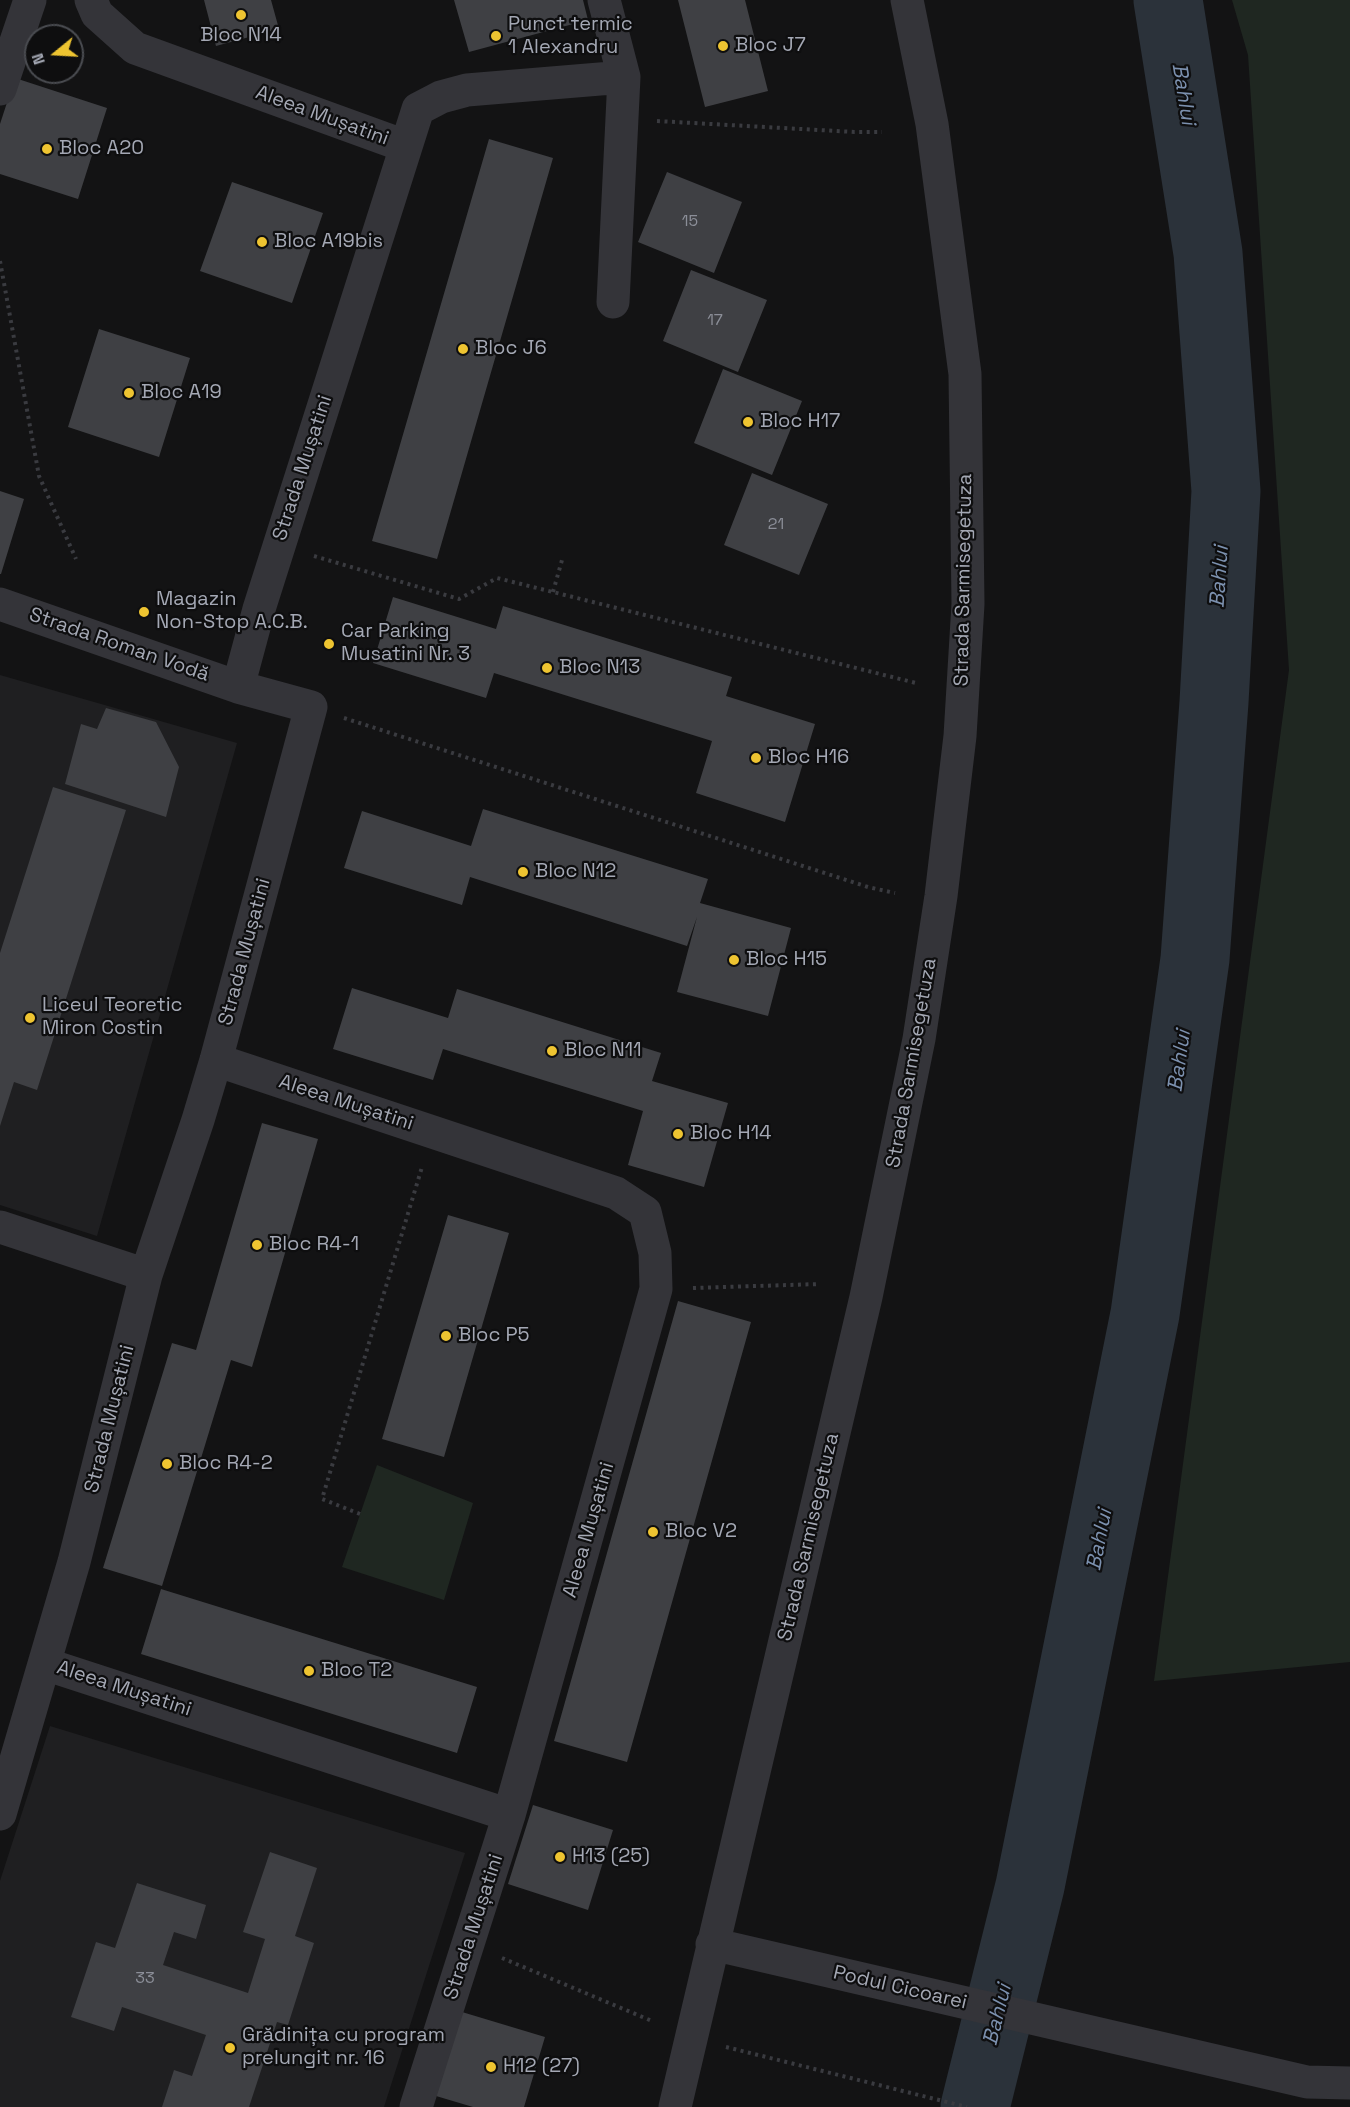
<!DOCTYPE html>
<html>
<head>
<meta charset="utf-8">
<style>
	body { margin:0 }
	#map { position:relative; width:1350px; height:2107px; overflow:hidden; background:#131314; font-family:"Space Grotesk",sans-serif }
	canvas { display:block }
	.north { position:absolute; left:24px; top:24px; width:60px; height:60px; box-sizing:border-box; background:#0e0e0f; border:2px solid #4a4c51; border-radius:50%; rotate:252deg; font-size:16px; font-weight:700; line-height:24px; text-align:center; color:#a4a8b4 }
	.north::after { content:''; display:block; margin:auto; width:21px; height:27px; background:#eec431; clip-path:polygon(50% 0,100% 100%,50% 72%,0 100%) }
</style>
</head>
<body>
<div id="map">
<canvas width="1350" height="2107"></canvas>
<div class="north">N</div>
</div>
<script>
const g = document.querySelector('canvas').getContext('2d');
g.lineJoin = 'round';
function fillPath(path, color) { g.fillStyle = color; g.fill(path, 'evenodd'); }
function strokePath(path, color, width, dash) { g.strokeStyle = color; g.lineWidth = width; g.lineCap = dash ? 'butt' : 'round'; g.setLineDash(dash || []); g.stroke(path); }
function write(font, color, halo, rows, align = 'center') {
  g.font = font + ' "Space Grotesk",sans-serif'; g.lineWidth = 4.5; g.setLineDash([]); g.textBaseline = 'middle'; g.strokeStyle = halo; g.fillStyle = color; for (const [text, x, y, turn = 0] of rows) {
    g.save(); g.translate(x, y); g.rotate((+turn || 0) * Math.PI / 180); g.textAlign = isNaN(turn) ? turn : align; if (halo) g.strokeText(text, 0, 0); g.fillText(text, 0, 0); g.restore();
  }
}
const built = new Path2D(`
	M0,675l237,68 -140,493 -97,-31z
	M50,1726l415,127 -81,254h-384v-226z`);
const green = new Path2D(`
	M1232,0h118v1662l-196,19 135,-1011 -41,-615z
	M377,1465l96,38 -29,97 -102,-33z`);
const river = new Path2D(`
	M975,2107l55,-221 115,-572 50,-355 19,-257 12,-211 -18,-238 -40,-253`);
const building = new Path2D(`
	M204,0h67l8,29 -63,17z
	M454,0h129l5,20 -119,32z
	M678,0h67l23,91 -63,16z
	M15,78l92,30 -29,91 -78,-25v-50z
	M489,139l64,19 -116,401 -65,-18z
	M667,172l75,30 -28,71 -76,-31z
	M232,182l91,31 -31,90 -92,-32z
	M691,270l76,30 -29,72 -75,-31z
	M99,329l91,29 -31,99 -91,-30z
	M723,369l79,32 -30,74 -78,-32z
	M752,473l76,31 -29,71 -75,-30z
	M0,491l24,8 -23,75h-1z
	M393,597l103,32 7,-23 229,71 -6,19 89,28 -30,98 -89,-29 16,-52 -218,-68 -8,25 -113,-35z
	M106,708l50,14 23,45 -13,50 -101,-33 16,-60 16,5z
	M53,787l73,23 -89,280 -23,-8 -14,44v-173z
	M483,809l225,70 -8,24 91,25 -23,88 -91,-24 20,-75 -10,29 -217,-69 -8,28 -118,-37 18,-57 109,35z
	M352,988l96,30 9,-29 204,64 -9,28 76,22 -24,84 -76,-22 15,-54 -200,-62 -10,31 -100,-31z
	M262,1123l56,16 -66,228 -21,-7 -69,226 -59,-18 69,-225 24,7z
	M448,1215l61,18 -65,224 -62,-18z
	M678,1301l73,21 -124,440 -73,-21z
	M161,1589l316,98 -20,66 -316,-99z
	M533,1805l80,25 -25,80 -80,-26z
	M270,1852l47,16 -22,68 19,7 -26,82 -11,-3 -28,85h-87l12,-37 18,6 14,-41 -84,-28 -8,24 -43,-14 25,-75 19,6 22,-65 69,22 -10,34 -22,-7 -11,33 85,28 17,-54 -22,-7z
	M462,2012l83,25 -21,70h-51l-37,-11z`);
const path = new Path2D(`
	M657,121l197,11h28
	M0,261l39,215 37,83
	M314,556l145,43 38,-21 419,105
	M553,592l9,-32
	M344,718l524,169 27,6
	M693,1288l127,-4
	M360,1514l-38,-15 100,-332
	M502,1958l150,63
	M726,2047l241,60`);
const minor = new Path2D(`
	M91,0l6,14 38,34 270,98
	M604,0l20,77 -11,225
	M0,89l30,-89
	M0,604l238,83
	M216,1060l400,133 29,19 10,41 1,36 -147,526 -93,292
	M0,1227l146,48
	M45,1664l464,151
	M0,1814l74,-252 72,-287 52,-155 18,-60 95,-353 -73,-20 21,-78 159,-500 23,-12 26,-7 157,-13
	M712,1944l595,138 43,1
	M675,2107l191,-810 53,-258 22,-143 19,-160 8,-132 -3,-230 -33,-250 -25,-124`);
const markers = [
	[241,15,6,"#eec431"],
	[496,36,6,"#eec431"],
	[723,46,6,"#eec431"],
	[47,149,6,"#eec431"],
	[262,242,6,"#eec431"],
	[463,349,6,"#eec431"],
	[129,393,6,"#eec431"],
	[748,422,6,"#eec431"],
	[144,612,6,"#eec431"],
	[329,644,6,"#eec431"],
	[547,668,6,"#eec431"],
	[756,758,6,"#eec431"],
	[523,872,6,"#eec431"],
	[734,960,6,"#eec431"],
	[30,1018,6,"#eec431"],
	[552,1051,6,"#eec431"],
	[678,1134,6,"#eec431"],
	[257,1245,6,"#eec431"],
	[446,1336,6,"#eec431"],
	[167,1464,6,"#eec431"],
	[653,1532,6,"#eec431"],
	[309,1671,6,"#eec431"],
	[560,1857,6,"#eec431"],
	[230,2048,6,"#eec431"],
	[491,2067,6,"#eec431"]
];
const numberNames = [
	["15",690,222],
	["17",715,321],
	["21",776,525],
	["33",145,1979]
];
const poiNames = [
	["Punct termic",508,25],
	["1 Alexandru",508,48],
	["Bloc N14",241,36,"center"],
	["Bloc J7",735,46],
	["Bloc A20",59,149],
	["Bloc A19bis",274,242],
	["Bloc J6",475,349],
	["Bloc A19",141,393],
	["Bloc H17",760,422],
	["Magazin",156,600],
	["Non-Stop A.C.B.",156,623],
	["Car Parking",341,632],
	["Musatini Nr. 3",341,655],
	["Bloc N13",559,668],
	["Bloc H16",768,758],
	["Bloc N12",535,872],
	["Bloc H15",746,960],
	["Liceul Teoretic",42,1006],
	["Miron Costin",42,1029],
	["Bloc N11",564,1051],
	["Bloc H14",690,1134],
	["Bloc R4-1",269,1245],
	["Bloc P5",458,1336],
	["Bloc R4-2",179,1464],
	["Bloc V2",665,1532],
	["Bloc T2",321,1671],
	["H13 (25)",572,1857],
	["Grădinița cu program",242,2036],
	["prelungit nr. 16",242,2059],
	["H12 (27)",503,2067]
];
const streetNames = [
	["Aleea Mușatini",322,116,20],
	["Strada Mușatini",303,468,-72],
	["Strada Sarmisegetuza",964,580,-89],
	["Strada Roman Vodă",119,645,19],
	["Strada Mușatini",245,952,-75],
	["Strada Sarmisegetuza",912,1063,-80],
	["Aleea Mușatini",346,1103,18],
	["Strada Mușatini",110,1419,-76],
	["Aleea Mușatini",589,1530,-74],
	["Strada Sarmisegetuza",809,1537,-77],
	["Aleea Mușatini",124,1689,18],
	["Strada Mușatini",474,1927,-72],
	["Podul Cicoarei",900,1988,13]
];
const waterNames = [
	["Bahlui",1183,94,81],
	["Bahlui",1220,577,-86],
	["Bahlui",1180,1061,-82],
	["Bahlui",1100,1540,-79],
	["Bahlui",998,2015,-76]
];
fillPath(built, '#1f1f21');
fillPath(green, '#1f2721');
strokePath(river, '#2b323a', 69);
fillPath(building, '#3f4044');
strokePath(path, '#3a3b40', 4, [3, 4.5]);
strokePath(minor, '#343439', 33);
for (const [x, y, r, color] of markers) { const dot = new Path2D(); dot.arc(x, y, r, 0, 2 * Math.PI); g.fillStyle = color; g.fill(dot); strokePath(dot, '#0e0e0f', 2); }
write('16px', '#8b8e98', null, numberNames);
write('20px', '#a4a8b4', '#0e0e0f', poiNames, 'left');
write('20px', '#a4a8b4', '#0e0e0f', streetNames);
write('italic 21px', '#7c91af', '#0e0e0f', waterNames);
</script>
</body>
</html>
